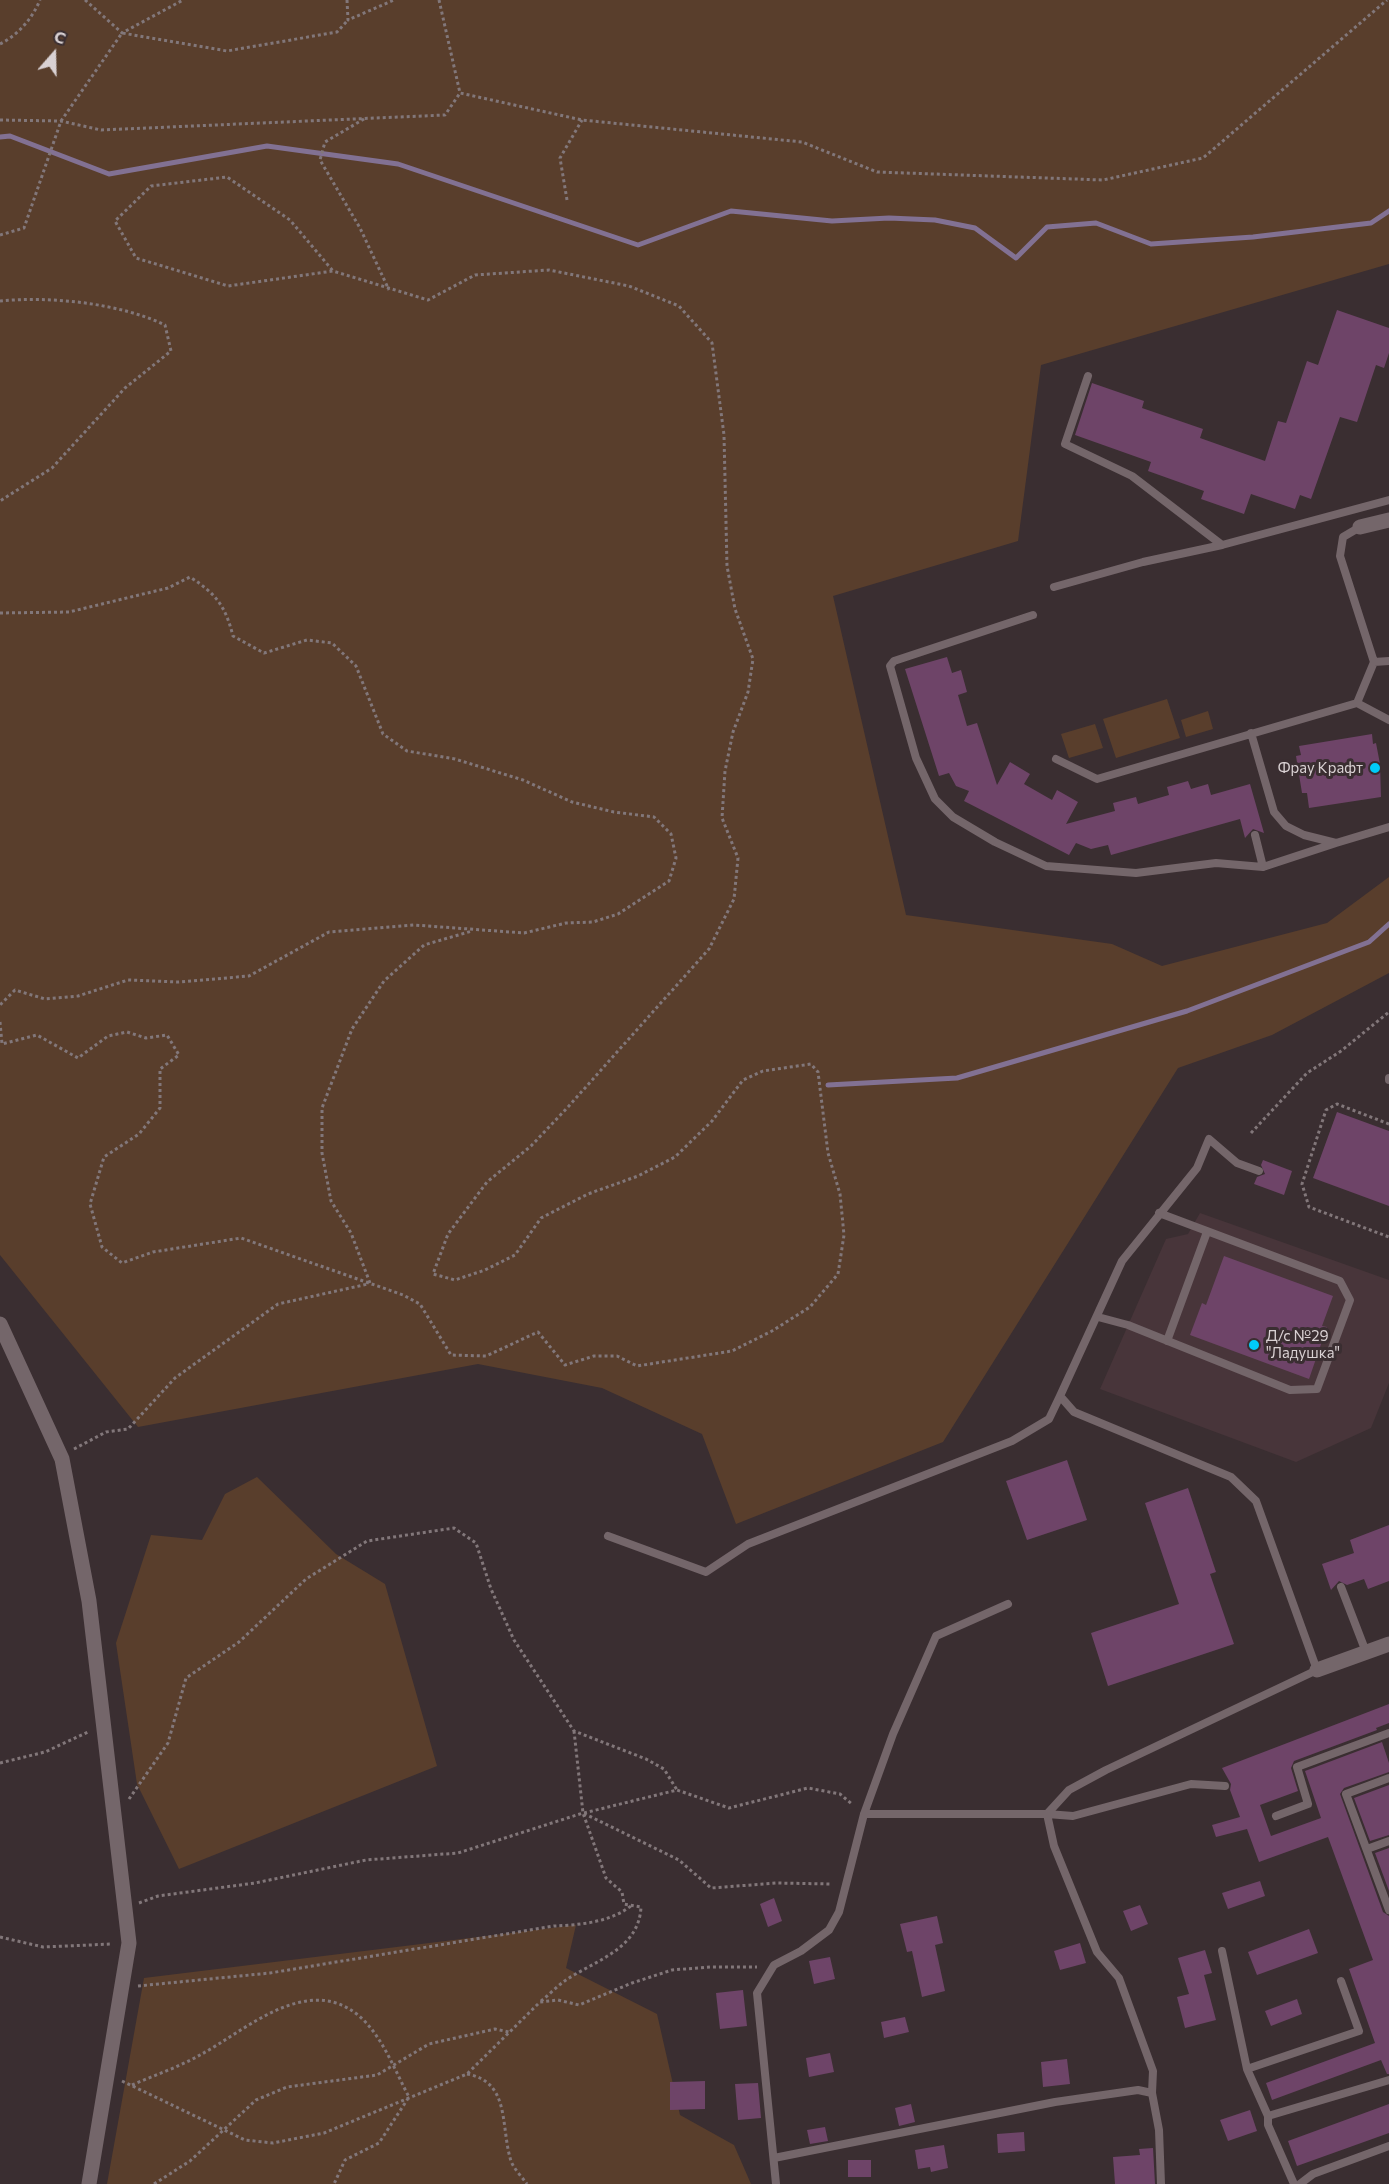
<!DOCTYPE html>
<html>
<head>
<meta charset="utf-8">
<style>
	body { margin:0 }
	#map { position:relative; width:1389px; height:2184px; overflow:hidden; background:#3a2e31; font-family:Commissioner,sans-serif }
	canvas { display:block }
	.north { position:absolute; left:24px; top:24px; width:60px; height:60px; -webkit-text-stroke:4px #3a2e31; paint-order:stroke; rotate:20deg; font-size:16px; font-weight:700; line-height:24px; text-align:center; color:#d9d1d3 }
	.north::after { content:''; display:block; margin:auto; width:21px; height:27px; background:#d9d1d3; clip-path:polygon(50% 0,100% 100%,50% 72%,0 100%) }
</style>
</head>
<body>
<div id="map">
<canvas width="1389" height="2184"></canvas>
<div class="north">С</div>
</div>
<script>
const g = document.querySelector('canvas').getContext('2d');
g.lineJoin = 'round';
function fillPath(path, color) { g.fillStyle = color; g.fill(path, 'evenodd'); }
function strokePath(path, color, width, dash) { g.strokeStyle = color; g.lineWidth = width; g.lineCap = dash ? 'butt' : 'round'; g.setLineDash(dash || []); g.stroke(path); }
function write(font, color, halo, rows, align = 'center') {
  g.font = font + ' Commissioner,sans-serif'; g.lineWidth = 6; g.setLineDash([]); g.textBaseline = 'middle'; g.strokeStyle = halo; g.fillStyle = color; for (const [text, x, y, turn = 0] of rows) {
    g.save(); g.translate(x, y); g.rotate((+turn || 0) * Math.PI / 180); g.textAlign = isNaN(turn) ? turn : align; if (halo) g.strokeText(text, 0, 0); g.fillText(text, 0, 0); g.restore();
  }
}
const built = new Path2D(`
	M1200,1213l189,67v103l-18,45 -75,34 -196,-73 66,-150 22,-5z`);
const green = new Path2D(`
	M0,0h1389v264l-348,101 -23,176 -185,55 73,319 206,29 50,22 165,-43 62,-46v96l-117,62 -94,33 -235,374 -207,82 -34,-90 -100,-46 -124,-24 -340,63 -138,-172z
	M1167,699l13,39 -64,20 -13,-39z
	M1208,711l5,18 -27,8 -5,-17z
	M1095,724l8,24 -34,10 -8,-24z
	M257,1477l79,77 49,30 52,182 -258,103 -42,-85 -21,-141 35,-108 51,5 23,-46z
	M576,1925l-10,43 91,46 23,101 54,30 17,39h-644l37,-206z`);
const stream = new Path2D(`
	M0,137l10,-1 99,38 158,-28 131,18 240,81 93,-34 101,10 57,-3 46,2 40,8 41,30 31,-31 49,-4 55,21 102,-7 118,-14 18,-12
	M828,1085l129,-7 230,-67 182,-69 20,-18`);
const building = new Path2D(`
	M1337,310l52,18v25l-5,15 -8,-3 -19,57 -17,-5 -29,82 -11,-4 -5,14 -44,-15 -7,20 -43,-15 3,-8 -56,-20 3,-9 -76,-27 17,-52 52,18 -2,7 61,21 -3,9 65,23 13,-40 8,2 21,-62 11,4z
	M947,657l5,16 9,-3 6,22 -9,3 9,31 10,-3 20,62 13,-23 20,12 -6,10 28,16 5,-10 21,12 -12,22 49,-13 -2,-8 23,-6 2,7 31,-9 -2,-8 21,-6 3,8 17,-5 3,11 39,-11 14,49 -11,-4 -8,9 -5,-19 -129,36 -3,-10 -17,4 -15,-6 -7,12 -105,-54 5,-10 -13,-5 -7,-13 -10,3 -34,-107z
	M1372,734l1,10 3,-1 4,21 1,33 -72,11 -2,-15h-5l-6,-37 5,-1 -2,-9z
	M1337,1112l52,19v75l-76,-28z
	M1263,1160l29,11 -8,24 -30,-11 3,-7 8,-3 -4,-9z
	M1224,1256l109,40 -11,30 5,1 -18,52 -119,-44 12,-32 4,2z
	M1067,1460l20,60 -60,20 -21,-59z
	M1188,1488l28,84 -6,2 24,70 -126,42 -17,-53 88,-29 -34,-101z
	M1389,1525v56l-21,8 -4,-10 -17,6 -8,-4 -8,9 -9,-26 32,-11 -4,-13z
	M1389,1704v19l-13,5 1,2 -83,31 -3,7 7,23 -38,14 11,31 50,-18 -16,-47 77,-29 7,21v9l-45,16 -4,6 43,118 6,4v158h-2l-6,-14 -109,40 -6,-17 109,-40 -26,-74 24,-9 -45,-123 -69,25 -12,-33 -31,8 -4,-12 28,-8 -10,-27 1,-6 -9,-16z
	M1389,1785v50l-19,6 -16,-43z
	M1389,1848v43l-14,-38z
	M1260,1881l5,15 -37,13 -6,-16z
	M774,1898l8,23 -14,6 -8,-23z
	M1140,1905l8,19 -17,7 -8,-20z
	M937,1916l6,27 -8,2 10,46 -23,6 -10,-46 -5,1 -7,-28z
	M1309,1929l9,24 -61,22 -9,-23z
	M1080,1943l6,20 -26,7 -6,-19z
	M1205,1950l7,23 -8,2 12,45 -31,8 -8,-31 12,-3 -11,-36z
	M830,1957l5,22 -21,5 -5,-23z
	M743,1990l4,36 -27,3 -4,-36z
	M1297,1999l5,15 -31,12 -6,-15z
	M905,2017l4,15 -25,6 -3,-16z
	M830,2053l4,19 -25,5 -3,-19z
	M1067,2059l3,25 -27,3 -2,-25z
	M705,2081v28l-35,1v-28z
	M758,2083l3,35 -23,2 -3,-36z
	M911,2104l4,18 -16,4 -4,-18z
	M1389,2104v29l-92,33 -9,-25z
	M1250,2110l7,21 -29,10 -8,-21z
	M825,2127l3,14 -18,3 -3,-14z
	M1024,2132l1,19 -27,2 -1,-19z
	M944,2145l4,23 -17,4 -1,-5 -12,2 -3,-19z
	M1153,2148l2,36h-40l-2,-27 27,-2 -1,-6z
	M848,2160h23v17h-23z`);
const path = new Path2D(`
	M85,0l37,33 61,-33
	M347,0l1,20 46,-20
	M439,0l21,93 122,27 220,22 75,30 226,8 100,-22 184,-158
	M0,44c18,-9 32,-25 40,-44
	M364,119l-39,23 -5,18 40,68 29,62
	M0,120l61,1 40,9 344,-15 15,-22
	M567,200l-7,-42 22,-38
	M0,235l24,-7 37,-107 61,-88 105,18 110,-19 11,-12
	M0,301c50,-5 119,2 165,24l6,26 -46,37 -73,80 -52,33
	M0,613l69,-1 99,-24 22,-11c26,17 35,28 43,59l31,17 43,-13 25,3 24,23 27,68 24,17 48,8 68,21 49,22 42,10 40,5 17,17 5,24 -7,23 -51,33 -25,8 -27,1 -42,10 -110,-8 -85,7 -80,44 -70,6 -51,-2 -50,16 -33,3 -30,-9 -15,15
	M0,1022l2,22 35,-9 41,23 30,-22 19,-4 19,6 21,-3 12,20 -19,14v39l-21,26 -35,23 -14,47 12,43 20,16 31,-11 88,-14 162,57 17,9 31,51 35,1 52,-24 27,33 29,-9h23l20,10 95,-15 40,-20 38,-24 28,-33 6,-39 -4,-41 -12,-41 -10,-81 -7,-8 -48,7 -20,9 -31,41 -37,36 -37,19 -50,18 -47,24 -26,37 -30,15 -30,10 -22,-6 15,-40 39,-52 44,-36 37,-39 141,-158 25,-50 4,-41 -16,-40 3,-47 8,-39 15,-40 5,-33 -18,-50 -8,-43 -3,-131 -12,-92 -33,-37 -50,-20 -80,-16 -74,5 -47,25 -95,-29 -105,15 -92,-28 -21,-37 36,-35 76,-9 63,43 43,51
	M1389,1124l-52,-20 -11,6 -24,74 7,23 80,30
	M1251,1133l56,-60 34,-22 48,-39
	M370,1283l-19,-50 -20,-32 -9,-48v-45l30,-79 32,-48 40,-36 48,-14
	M74,1449l32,-17 22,-3 47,-51 103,-74 90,-20
	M0,1763l45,-11 43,-20
	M129,1799l39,-56 18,-65 53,-36 67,-63 61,-38 87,-13 22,15 15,46 23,51 60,91 72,28 18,10 13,21
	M584,1813l93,-23 52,18 79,-20 32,6 13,11
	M139,1903l19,-7 97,-13 111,-23 92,-7 125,-40 96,47 32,28 66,-5 55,1
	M0,1937l43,10 69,-3
	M138,1986l132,-13 284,-47c26,-1 58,-4 78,-21
	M541,2001c8,-6 16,-15 25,-21 30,-20 73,-31 75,-73l-17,-3 -2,-12 -16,-14 -23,-65 -9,-82
	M467,2074c44,8 33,52 44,87 3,8 11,16 16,23
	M122,2081l123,59 28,3 51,-10 143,-59 73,-72 18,-2 21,5 53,-22 40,-13 38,-3h47
	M132,2085c23,-10 47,-18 68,-30 45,-24 106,-82 158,-40 24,20 36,54 51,82l-30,46 -34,17 -11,24
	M154,2184l36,-23 66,-61 31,-13 90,-12 52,-31 66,-15 14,3`);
const lane = new Path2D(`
	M1088,376l-23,68 67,32 90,69 167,-45
	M1360,527l-17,10 -3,19 34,106 15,-1
	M1054,587l89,-25 79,-17
	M1033,615l-139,46 -4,5 26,92 19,41 18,18 42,25 51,24 90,7 80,-10 47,4 73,-24
	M1357,703l17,-41
	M1251,733l23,79 12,14 18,9 32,8 53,-16
	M1056,759l41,20 260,-76 32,17
	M1255,835l8,32
	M1389,1078v2
	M1098,1317l30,8 162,65 27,-1 33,-89 -10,-19 -181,-68
	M1167,1341l40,-109
	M608,1536l98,36 42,-28 264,-103 37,-22 11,-23
	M1341,1587l25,65
	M1389,1778l-43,16 43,116
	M864,1814h183l22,-24 37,-20 211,-100 -61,-169 -25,-24 -157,-65 -14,-16 62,-135 75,-93 12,-29 28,24 22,8
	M1276,1816l32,-12 -11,-37 92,-34
	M1367,1849l22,-8
	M1222,1951l25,118 21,47v9l26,59
	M1247,2069l112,-38 -18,-50
	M1152,2093l7,37 2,54
	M1268,2116l121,-36
	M774,2158l281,-56 83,-12 14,3 1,-22 -34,-93 -22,-26 -43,-106 -7,-32 26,2 118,-32 34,2
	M776,2184l-19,-191 17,-28 27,-14 28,-21 10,-18 25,-98 29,-80 43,-98 72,-32
	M1300,2184l13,-10 76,-28`);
const street = new Path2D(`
	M1360,527l29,-7
	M0,1324l62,135 27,142 40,342 -40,241
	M1317,1670l72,-26`);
const markers = [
	[1375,768,6,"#00cbf9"],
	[1254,1345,6,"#00cbf9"]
];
const poiNames = [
	["Фрау Крафт",1363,768],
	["Д/с №29",1266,1336,"left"],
	["\"Ладушка\"",1266,1353,"left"]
];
fillPath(built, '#48353a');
fillPath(green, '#593e2c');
strokePath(stream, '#827193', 5);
fillPath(building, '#6e4468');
strokePath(path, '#82777a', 3, [3, 3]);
strokePath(lane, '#74666a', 8);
strokePath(street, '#74666a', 15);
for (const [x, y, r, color] of markers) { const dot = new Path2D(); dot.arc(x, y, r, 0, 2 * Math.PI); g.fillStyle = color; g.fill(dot); strokePath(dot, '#3a2e31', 2); }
write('15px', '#d9d1d3', '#3a2e31', poiNames, 'right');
</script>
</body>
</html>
